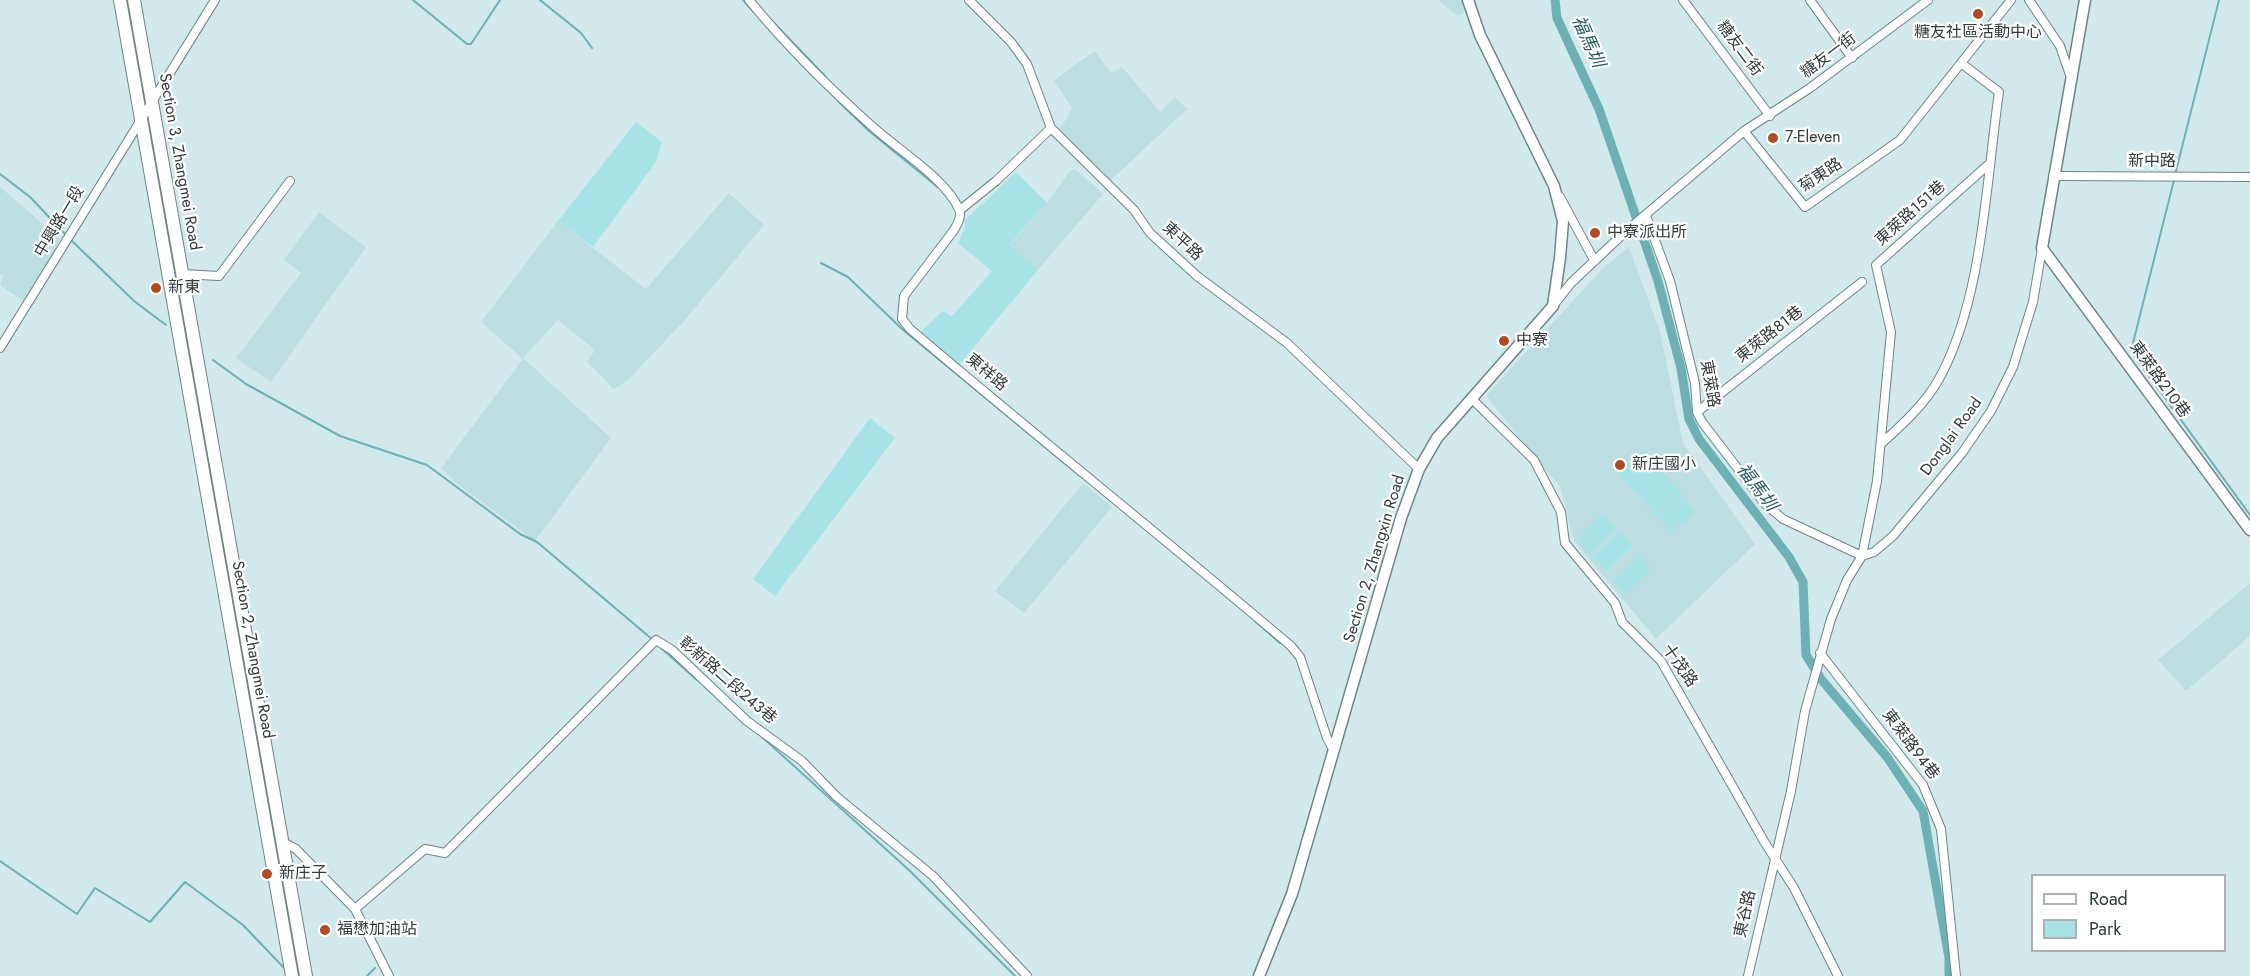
<!DOCTYPE html>
<html>
<head>
<meta charset="utf-8">
<style>
	body { margin:0 }
	#map { position:relative; width:2250px; height:976px; overflow:hidden; background:#d1e9ea; font-family:Jost,sans-serif }
	canvas { display:block }
	.legend { position:absolute; left:2031px; top:874px; width:195px; height:78px; box-sizing:border-box; background:#fff; border:2px solid #adb1b1; margin:0; padding:8px 10px; list-style:none; font-size:18px; color:#313b3b }
	.legend li { display:flex; align-items:center; gap:12px; height:30px }
	.legend b { width:30px; border:2px solid #adb1b1 }
</style>
</head>
<body>
<div id="map">
<canvas width="2250" height="976"></canvas>
<ul class="legend">
<li><b style="height:8px;background:#fff"></b>Road</li>
<li><b style="height:16px;background:#a7e3e6"></b>Park</li>
</ul>
</div>
<script>
const g = document.querySelector('canvas').getContext('2d');
g.lineJoin = 'round';
function fillPath(path, color) { g.fillStyle = color; g.fill(path, 'evenodd'); }
function strokePath(path, color, width, dash) { g.strokeStyle = color; g.lineWidth = width; g.lineCap = dash ? 'butt' : 'round'; g.setLineDash(dash || []); g.stroke(path); }
function write(font, color, halo, rows, align = 'center') {
  g.font = font + ' Jost,"Noto Sans TC",sans-serif'; g.lineWidth = 4.5; g.setLineDash([]); g.textBaseline = 'middle'; g.strokeStyle = halo; g.fillStyle = color; for (const [text, x, y, turn = 0] of rows) {
    g.save(); g.translate(x, y); g.rotate((+turn || 0) * Math.PI / 180); g.textAlign = isNaN(turn) ? turn : align; if (halo) g.strokeText(text, 0, 0); g.fillText(text, 0, 0); g.restore();
  }
}
const built = new Path2D(`
	M1438,0h24l2,12 -5,4 -4,-2z
	M1095,51l16,22 11,-6 38,45 15,-15 12,12 -78,73 -54,-49 11,-13 6,-12 -18,-28z
	M1075,169l28,25 -65,76 -29,-24 38,-43 22,-31z
	M0,187l60,52 -12,26 -25,36 -23,-16 3,-9 -3,-2z
	M729,193l35,32 -80,96 -56,59 -14,9 -27,-27 8,-12 -37,-30 -35,38 88,80 -76,103 -80,-59 -14,-14 82,-109 -42,-37 77,-101 88,68z
	M319,212l47,35 -95,135 -35,-24 65,-85 -17,-13z
	M1629,247l31,85 23,111 72,101 -99,95 -82,-98 -14,-54 -74,-91 117,-128z
	M1083,483l29,24 -88,106 -29,-22z
	M2250,583v53l-64,55 -28,-31z`);
const green = new Path2D(`
	M636,122l26,20 -6,20 -63,85 -35,-26z
	M1016,172l31,31 -38,42 29,25 -84,101 -38,-35 27,-25 9,5 40,-45 -34,-28 7,-15v-8z
	M870,418l25,20 -120,158 -22,-17z
	M1644,450l40,47 -25,22 -41,-46z
	M1684,499l12,13 -24,21 -12,-14z
	M1602,514l14,14 -26,26 -14,-14z
	M1619,531l14,14 -26,26 -14,-14z
	M1639,555l14,14 -26,26 -14,-14z`);
const stream = new Path2D(`
	M413,0l54,44h4l29,-44
	M540,0l41,33 11,15
	M743,0l11,12
	M775,24l50,52
	M838,101l31,30 71,58
	M0,174l30,23 36,38
	M2175,175l44,-175
	M2174,180l-43,171 119,164
	M70,239l64,62 32,24
	M821,263l27,14 54,52 178,147
	M213,360l33,24 94,52 87,29 93,69 17,8 116,98
	M1255,621l25,22
	M661,648l36,32
	M762,737l148,134 105,105
	M0,861l77,53 18,-26 55,34 35,-40 58,43 43,45
	M367,976l8,-8`);
const canal = new Path2D(`
	M1555,0l2,18 42,91 59,172 23,87 8,51 10,20 90,118 14,25 3,73 15,24 66,78 36,54 26,147v18`);
const minor = new Path2D(`
	M749,0c37,45 80,88 124,127 24,22 72,51 86,82 3,7 -1,14 -5,21l-50,66 -2,23 8,10c126,107 255,210 381,317l9,11 27,81 7,13
	M969,0l42,42 16,22 24,64 83,82 16,23 47,43 90,67 132,126
	M1683,0l87,116
	M1810,0l42,58
	M2029,0l31,46 10,29
	M1744,131l61,76 95,-67 111,-140
	M2053,176l197,1
	M1560,197l34,63
	M960,210l36,-29 55,-53
	M1646,216l24,65 25,102 2,29 5,10 63,82 18,15 79,37
	M182,274l37,2 71,-95
	M1553,306l18,-23 53,-50 120,-102 66,-43 118,-88
	M0,348l215,-348
	M1471,398l63,62 27,52 4,31 50,60 7,19 39,39 104,182 29,45 44,88
	M1697,412l165,-130
	M1882,443c21,-19 43,-39 57,-64 44,-80 47,-197 60,-287l-38,-29
	M1862,556l15,-75 14,-149 -15,-67 113,-101
	M1820,653l103,132 18,44 15,147
	M281,841l15,8 59,60 34,67
	M355,909l70,-60 20,4 211,-213 16,10 75,71 55,40 35,36 96,79 94,100
	M1748,976l43,-185 14,-80 26,-92 16,-39 15,-24 12,-4 19,-16 69,-83 29,-42 22,-44 20,-65 9,-54`);
const tertiary = new Path2D(`
	M2085,0l-43,248 208,282
	M1259,976l33,-82 109,-376 18,-49 18,-31 116,-132 7,-48 3,-37 -9,-35 -74,-151 -12,-35`);
const secondary = new Path2D(`
	M120,0l172,976
	M134,0l172,976`);
const markers = [
	[1978,14,6,"#b24b24"],
	[1773,138,6,"#b24b24"],
	[1595,233,6,"#b24b24"],
	[156,288,6,"#b24b24"],
	[1504,341,6,"#b24b24"],
	[1620,465,6,"#b24b24"],
	[267,874,6,"#b24b24"],
	[325,930,6,"#b24b24"]
];
const poiNames = [
	["糖友社區活動中心",1978,33,"center"],
	["7-Eleven",1785,138],
	["中寮派出所",1607,233],
	["新東",168,288],
	["中寮",1516,341],
	["新庄國小",1632,465],
	["新庄子",279,874],
	["福懋加油站",337,930]
];
const streetNames = [
	["糖友二街",1739,49,53],
	["糖友一街",1829,56,-37],
	["Section 3, Zhangmei Road",179,162,80],
	["新中路",2152,162],
	["菊東路",1821,176,-33],
	["東萊路151巷",1911,214,-42],
	["中興路一段",60,222,-59],
	["東平路",1182,242,43],
	["東萊路81巷",1770,335,-38],
	["東祥路",986,373,40],
	["東萊路210巷",2159,380,54],
	["東萊路",1709,384,80],
	["Donglai Road",1952,437,-54],
	["Section 2, Zhangxin Road",1375,559,-73],
	["Section 2, Zhangmei Road",252,650,80],
	["十茂路",1679,666,55],
	["彰新路二段243巷",727,681,41],
	["東萊路94巷",1910,745,53],
	["東谷路",1746,914,-78]
];
const waterNames = [
	["福馬圳",1587,42,66],
	["福馬圳",1756,488,53]
];
fillPath(built, '#bddee0');
fillPath(green, '#a7e3e6');
strokePath(stream, '#6db1b5', 2);
strokePath(canal, '#6db1b5', 9);
strokePath(minor, '#6e8485', 10);
strokePath(tertiary, '#6e8485', 13);
strokePath(secondary, '#6e8485', 14);
strokePath(minor, '#fff', 8);
strokePath(tertiary, '#fff', 10);
strokePath(secondary, '#fff', 12);
for (const [x, y, r, color] of markers) { const dot = new Path2D(); dot.arc(x, y, r, 0, 2 * Math.PI); g.fillStyle = color; g.fill(dot); strokePath(dot, '#fff', 2); }
write('16px', '#313b3b', '#fff', poiNames, 'left');
write('16px', '#313b3b', '#fff', streetNames);
write('italic 18px', '#245e61', '#fff', waterNames);
</script>
</body>
</html>
